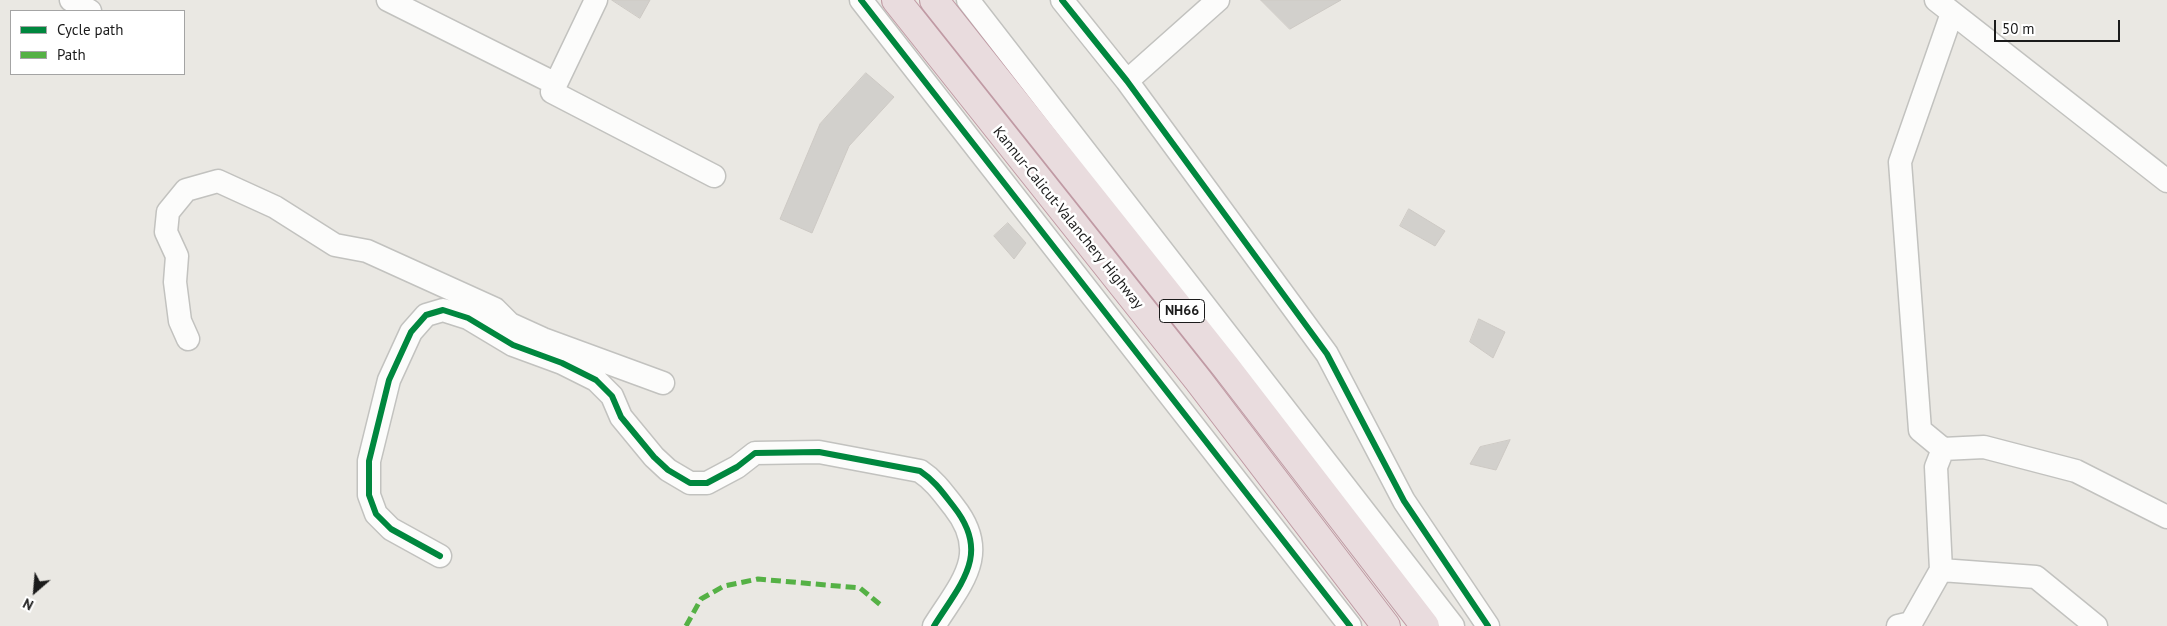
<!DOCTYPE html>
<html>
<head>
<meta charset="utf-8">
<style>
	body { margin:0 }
	#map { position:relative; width:2167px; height:626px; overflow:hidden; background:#eae8e3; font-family:"PT Sans",sans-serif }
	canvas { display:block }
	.legend { position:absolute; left:10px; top:10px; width:175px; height:65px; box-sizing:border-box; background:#fff; border:1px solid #a4a4a4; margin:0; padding:6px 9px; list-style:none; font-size:15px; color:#1b1b1b }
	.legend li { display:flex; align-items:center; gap:10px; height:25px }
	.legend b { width:25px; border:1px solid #a4a4a4 }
	.north { position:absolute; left:10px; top:566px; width:50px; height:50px; -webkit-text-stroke:4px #fff; paint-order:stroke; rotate:207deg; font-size:14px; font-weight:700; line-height:20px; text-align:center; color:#1b1b1b }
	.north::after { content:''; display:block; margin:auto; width:18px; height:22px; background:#1b1b1b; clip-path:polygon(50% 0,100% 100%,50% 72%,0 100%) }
	.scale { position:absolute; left:1994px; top:20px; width:126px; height:22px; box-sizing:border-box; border:2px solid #1b1b1b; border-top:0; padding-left:6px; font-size:15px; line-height:18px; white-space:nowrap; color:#1b1b1b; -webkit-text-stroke:4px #fff; paint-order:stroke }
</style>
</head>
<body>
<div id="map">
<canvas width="2167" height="626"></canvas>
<ul class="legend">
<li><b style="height:6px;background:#00873e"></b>Cycle path</li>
<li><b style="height:6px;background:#55b145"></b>Path</li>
</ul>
<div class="north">N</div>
<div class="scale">50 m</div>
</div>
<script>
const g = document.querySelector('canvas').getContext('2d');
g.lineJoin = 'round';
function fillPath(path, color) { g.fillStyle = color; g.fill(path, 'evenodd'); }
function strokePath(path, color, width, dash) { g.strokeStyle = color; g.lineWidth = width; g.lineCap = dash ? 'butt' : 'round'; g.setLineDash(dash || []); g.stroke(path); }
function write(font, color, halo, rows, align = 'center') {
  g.font = font + ' "PT Sans",sans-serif'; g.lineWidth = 5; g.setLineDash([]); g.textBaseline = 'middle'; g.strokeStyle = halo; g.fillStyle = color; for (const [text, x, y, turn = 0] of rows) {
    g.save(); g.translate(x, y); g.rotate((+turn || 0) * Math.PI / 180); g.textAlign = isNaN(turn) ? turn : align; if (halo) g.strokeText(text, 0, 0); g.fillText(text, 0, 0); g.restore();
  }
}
const building = new Path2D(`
	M612,0h38l-10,18z
	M1261,0h80l-51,29z
	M866,73l28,24 -45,49 -37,87 -32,-14 40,-95z
	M1409,209l36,22 -10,15 -35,-20z
	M1008,223l18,20 -12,16 -20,-23z
	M1479,319l26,13 -12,26 -23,-16z
	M1510,440l-14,30 -26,-6 10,-17z`);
const minor = new Path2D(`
	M71,0l19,11
	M388,0l168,84
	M596,0l-44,92 162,84
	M861,0l489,626
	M968,0l485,626
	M1062,0l65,81 200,273 77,147 84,125
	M1936,0l231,181
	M1127,81l91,-81
	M188,339l-8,-18 -5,-39 2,-26 -11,-24 2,-20 18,-22 32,-9 57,26 60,38 32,6 128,58 15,15 33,15 120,44
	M1943,449l-23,-19 -20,-268 52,-149
	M440,556l-49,-27 -15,-15 -7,-19v-34l20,-81 22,-48 15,-17 17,-5 25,8 45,27 49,18 34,17 16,16 9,21 33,40 14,13 22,13h17l30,-16 18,-14 64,-1 101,19c15,10 23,22 34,36 37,47 7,76 -20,119
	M1941,570l95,7 60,49
	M1898,626l13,-3 30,-53 -5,-103 7,-18 41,-2 92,24 91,46`);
const highway = new Path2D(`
	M896,0l302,380 188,246
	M934,0l291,366 200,260`);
const quiet = new Path2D(`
	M686,626l15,-27 23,-13 34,-7 102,9 23,19`);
const cycleway = new Path2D(`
	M861,0l489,626
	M1062,0l65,81 200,273 77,147 84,125
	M440,556l-49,-27 -15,-15 -7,-19v-34l20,-81 22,-48 15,-17 17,-5 25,8 45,27 49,18 34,17 16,16 9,21 33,40 14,13 22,13h17l30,-16 18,-14 64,-1 101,19c15,10 23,22 34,36 37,47 7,76 -20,119`);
const shields = [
	[1182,311,45]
];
const shieldNames = [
	["NH66",1182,311]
];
const streetNames = [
	["Kannur-Calicut-Valanchery Highway",1068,218,51]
];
fillPath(building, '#d2d0cc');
strokePath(building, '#cdc9c4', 1);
strokePath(minor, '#c2c2bf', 25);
strokePath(highway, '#c09aa4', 30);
strokePath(minor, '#fcfcfb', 22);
strokePath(highway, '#e9dcde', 28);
strokePath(quiet, '#55b145', 5, [10, 5]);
strokePath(cycleway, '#00873e', 6);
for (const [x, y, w] of shields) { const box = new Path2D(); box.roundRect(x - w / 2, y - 11.5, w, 23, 4); g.fillStyle = '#fff'; g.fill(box); strokePath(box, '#1b1b1b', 1); }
write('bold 14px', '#1b1b1b', null, shieldNames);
write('15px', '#1b1b1b', '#fff', streetNames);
</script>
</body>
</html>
